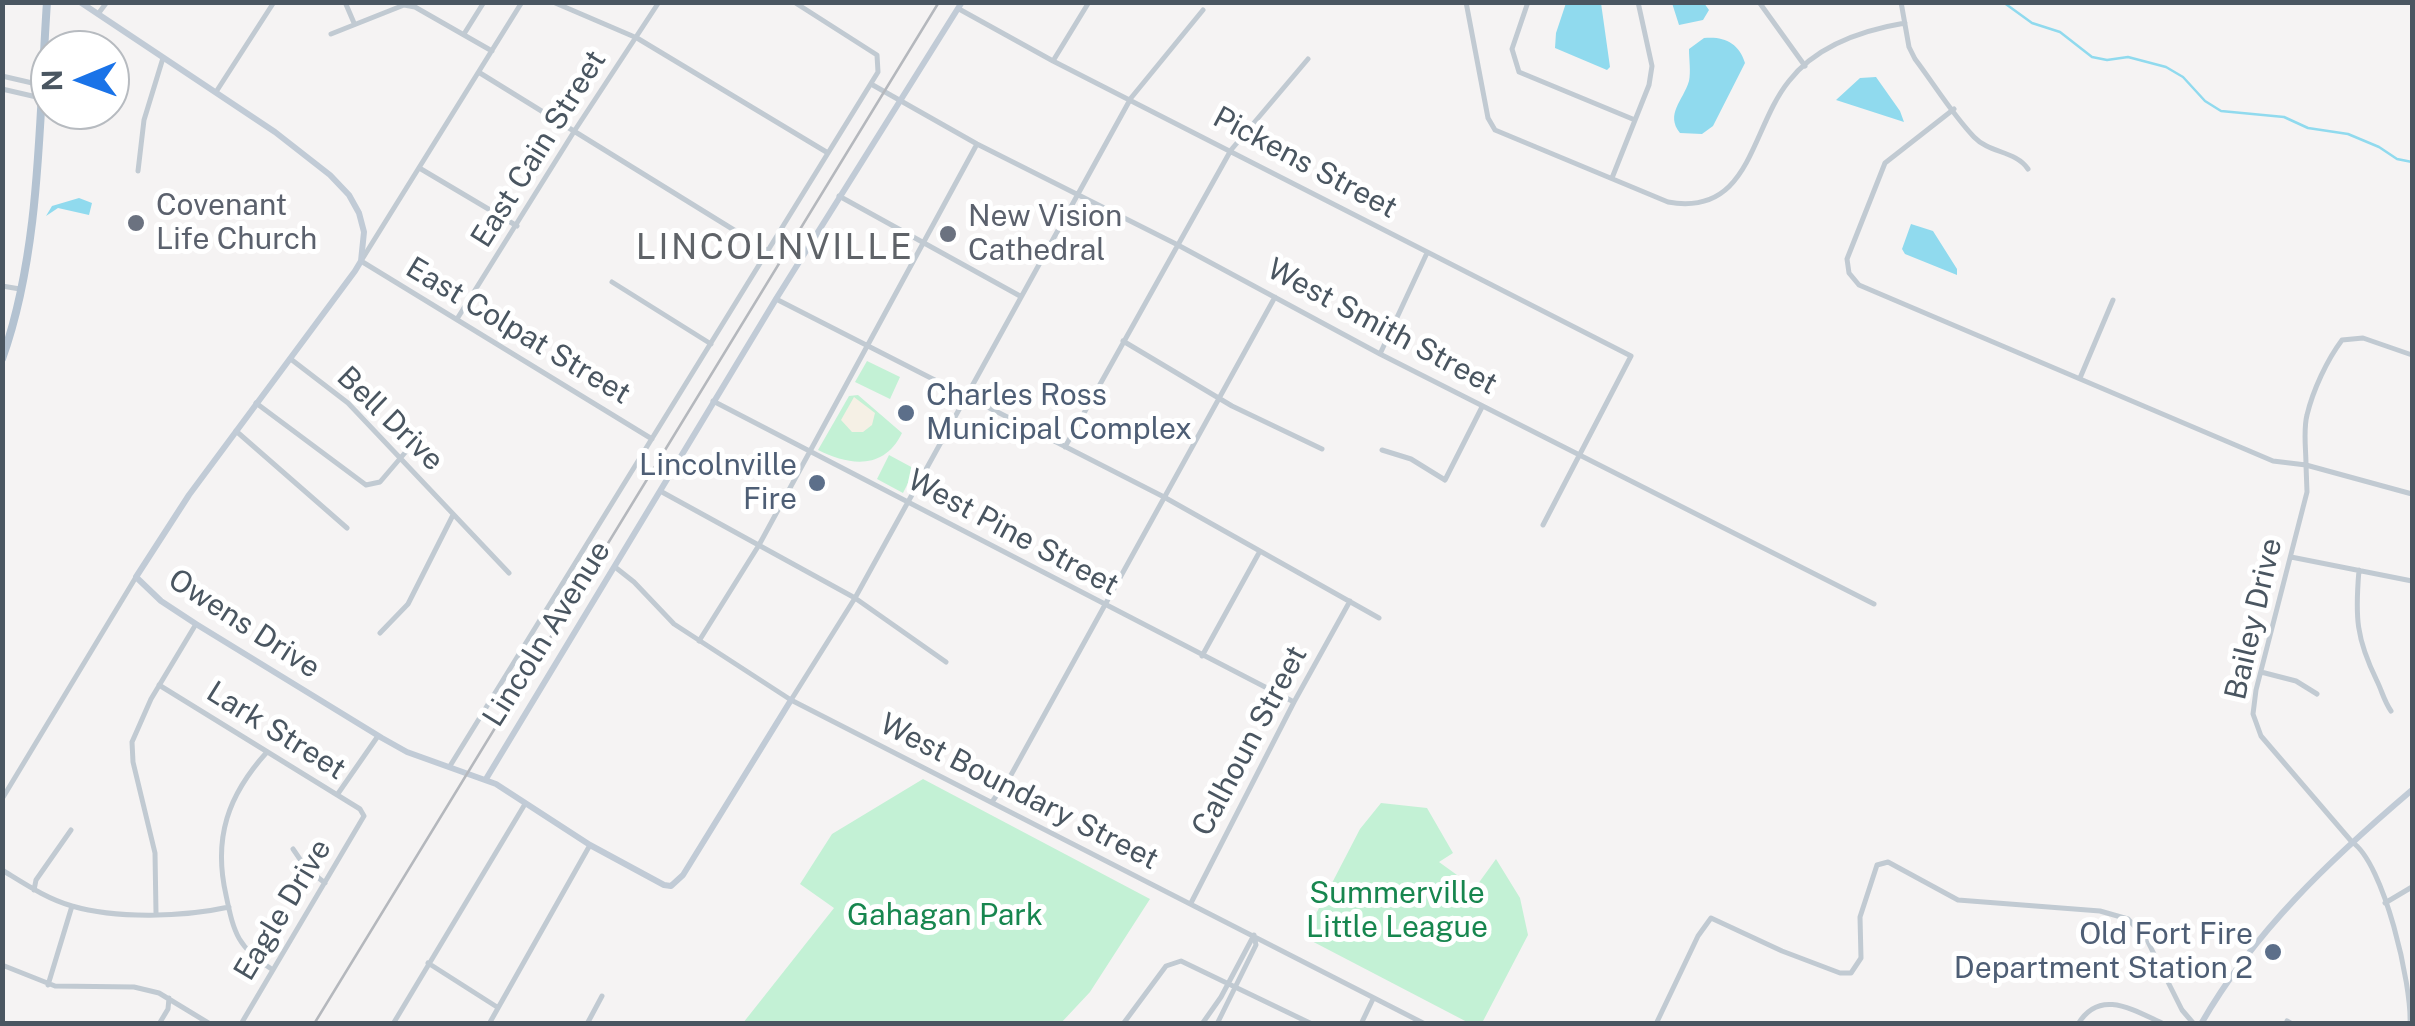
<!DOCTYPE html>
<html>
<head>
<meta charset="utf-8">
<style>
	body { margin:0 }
	#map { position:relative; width:2415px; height:1026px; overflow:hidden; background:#f5f3f3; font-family:"Public Sans",sans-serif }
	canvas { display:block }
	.frame { position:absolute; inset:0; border:5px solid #4a5661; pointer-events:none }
	.north { position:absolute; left:30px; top:30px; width:100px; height:100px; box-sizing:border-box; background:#fff; border:2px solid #b7bbc0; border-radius:50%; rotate:269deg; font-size:28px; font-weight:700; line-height:40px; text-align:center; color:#4a5661 }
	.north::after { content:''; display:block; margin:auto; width:35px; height:45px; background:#1a73e8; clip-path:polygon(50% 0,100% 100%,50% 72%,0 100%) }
</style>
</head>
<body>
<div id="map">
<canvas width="2415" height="1026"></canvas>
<div class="frame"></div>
<div class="north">N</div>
</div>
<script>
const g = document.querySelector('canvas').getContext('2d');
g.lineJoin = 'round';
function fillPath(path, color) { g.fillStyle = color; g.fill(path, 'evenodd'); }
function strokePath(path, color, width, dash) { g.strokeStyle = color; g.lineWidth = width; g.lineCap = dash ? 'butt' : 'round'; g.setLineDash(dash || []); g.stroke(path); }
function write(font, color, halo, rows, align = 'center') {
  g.font = font + ' "Public Sans",sans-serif'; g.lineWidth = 10; g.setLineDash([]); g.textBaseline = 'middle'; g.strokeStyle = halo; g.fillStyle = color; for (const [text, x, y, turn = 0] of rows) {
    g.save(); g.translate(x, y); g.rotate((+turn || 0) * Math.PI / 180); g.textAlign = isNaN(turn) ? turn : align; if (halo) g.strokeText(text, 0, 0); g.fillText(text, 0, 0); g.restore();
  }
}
const green = new Path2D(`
	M867,361l33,16 -10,22 -35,-17z
	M858,395l44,38c-18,37 -52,33 -84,17l31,-54z
	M889,455l26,14 -12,24 -26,-14z
	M923,779l227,120 -60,93 -29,31h-318l91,-115 -34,-24 32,-50z
	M1381,803l46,5 26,45 -14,9 36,26 21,-29 24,39 8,37 -46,88h-13l-165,-86 56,-108z`);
const sand = new Path2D(`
	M854,397l21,16 -3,12 -9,7h-11l-11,-12z`);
const water = new Path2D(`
	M1566,3h35l9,64 -3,3 -52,-22 1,-15z
	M1672,3h32l5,7 -6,10 -24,5z
	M1704,38c20,-2 35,5 41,25l-32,63 -11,8 -22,-1c-15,-19 3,-32 9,-52 2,-9 0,-22 0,-32z
	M1876,77l24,34 4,11 -68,-22 24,-22z
	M79,198l13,5 -3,12 -31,-7 -12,8 6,-10z
	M1911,224l22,7 24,38v6l-52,-21 -3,-5z`);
const stream = new Path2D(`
	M2003,2l29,21 28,9 32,25 15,3 21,-3 38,10 17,10 22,24 16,10 63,6 24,11 40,6 31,13 18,12 15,3`);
const street = new Path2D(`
	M345,2l9,21
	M522,2l-161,259 291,178
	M553,2l84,36 191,115
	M1466,2l22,116 7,12 173,72c83,15 82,-73 121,-121 27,-35 74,-51 116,-58
	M1528,2l-16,47 7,23 116,48
	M1759,2l46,64
	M1901,2l8,45 6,12c19,25 37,55 59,78 15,16 42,14 54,32
	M959,9l94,52 578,295 -88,169
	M98,14l9,-12
	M331,34l73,-29 11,2 77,44
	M464,34l20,-32
	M1053,61l36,-59
	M480,73l288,178
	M2,76l39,9
	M871,84l106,60 199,100 204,110 494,250
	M2,89l39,9
	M216,92l58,-90
	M1954,109l-69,54 -38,96 2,14 10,12 414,176 33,4 1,27 -51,198 -3,24 8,22 91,106c32,21 60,143 58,182
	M421,169l96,57
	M138,171l6,-51 19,-62
	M1612,178l37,-93 3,-19 -14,-64
	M839,196l181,100
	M612,282l99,62
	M2,286l18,3
	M776,299l388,198 215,121
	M457,319l118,-189 84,-128
	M1123,341l109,65 90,43
	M1380,354l47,-101
	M2412,355l-49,-17 -21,2c-15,20 -29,50 -35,75 -4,15 -1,34 -1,50l106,29
	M292,360l56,43 161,170
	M2080,378l33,-78
	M713,401l581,301
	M256,403l110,82 14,-3 35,-41
	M236,431l111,97
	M1065,447l166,-297 77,-91
	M1382,450l29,9 34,21 37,-73
	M662,492l193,106 91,64
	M2291,557l121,24
	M615,567l19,15 40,42 117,76 634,324
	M2359,570c-4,47 -3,68 18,111 5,10 7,20 14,30
	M380,633l28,-29 45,-89
	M699,641l60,-96 218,-401
	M1202,656l58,-105
	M2261,672l35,9 21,13
	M159,685l201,124 4,7 -123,208
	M791,700l64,-102 276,-500 72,-88
	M267,752c-39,43 -54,86 -41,143 8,39 12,53 47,75
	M450,766l428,-694 -1,-17 -83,-53
	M337,795l41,-59
	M2,799l134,-222
	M992,802l19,-27 264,-478
	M293,849l13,19 19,15
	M2,870c23,14 45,29 70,36 44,13 112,11 157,1
	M34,890l2,-10 35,-50
	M1191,903l103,-201 56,-101
	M2385,903l27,-16
	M156,913l-1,-60 -22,-91 -1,-20 19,-43 45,-75
	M428,963l69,44
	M2,965l53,21 79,1 25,6 51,31
	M48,985l24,-79
	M2287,1021l5,3
	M159,1024l9,-15 1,-11
	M393,1024l132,-220
	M489,1024l101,-179
	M587,1024l15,-28
	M1123,1024l43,-58 15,-5 131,63
	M1202,1024l19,-27 33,-62
	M1217,1024l39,-79 -2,-9
	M1361,1024l12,-25
	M1656,1024l42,-88 13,-18 71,33 58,22h11l10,-15 -1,-41 17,-52 11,-3 70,38 142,11 28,8 19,21 35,70 12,14
	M2078,1024c22,-36 55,-14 86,0`);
const secondary = new Path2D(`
	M80,2l195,130 55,43 19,20 10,18 5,19 -3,29 -6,10 -166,224 -53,82 25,24 35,23 186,114 25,14 89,32 94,61 74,40 7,1 12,-11 108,-175
	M486,779l290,-480 186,-297
	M2201,1024c54,-94 130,-165 211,-234`);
const primary = new Path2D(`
	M2,359c39,-108 37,-242 45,-357`);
const rail = new Path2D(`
	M314,1024l625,-1022`);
const markers = [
	[136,223,10,"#6b7280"],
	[948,234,10,"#6b7280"],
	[906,413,10,"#5c6f8a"],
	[817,483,10,"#5c6f8a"],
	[2273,952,10,"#5c6f8a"]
];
const streetNames = [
	["East Cain Street",539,149,-58],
	["Pickens Street",1305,163,28],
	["West Smith Street",1382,327,28],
	["East Colpat Street",518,331,31],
	["Bell Drive",390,419,44],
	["West Pine Street",1013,533,28],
	["Bailey Drive",2254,619,-77],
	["Owens Drive",244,624,33],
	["Lincoln Avenue",547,634,-58],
	["Lark Street",276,731,32],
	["Calhoun Street",1250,741,-62],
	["West Boundary Street",1019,792,27],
	["Eagle Drive",283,910,-59]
];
const worshipNames = [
	["Covenant",156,206],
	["Life Church",156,240],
	["New Vision",968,217],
	["Cathedral",968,251]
];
const serviceNames = [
	["Charles Ross",926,396,"left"],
	["Municipal Complex",926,430,"left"],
	["Lincolnville",797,466],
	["Fire",797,500],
	["Old Fort Fire",2253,935],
	["Department Station 2",2253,969]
];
const parkNames = [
	["Summerville",1397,894],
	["Little League",1397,928],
	["Gahagan Park",945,916]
];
const quarterNames = [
	["LINCOLNVILLE",775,248]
];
fillPath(green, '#c3f1d5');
fillPath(sand, '#f5f0e5');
fillPath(water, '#90daee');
strokePath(stream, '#90daee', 2.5);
strokePath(street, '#c1cad2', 5);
strokePath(secondary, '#c1cbd6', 6);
strokePath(primary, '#b3c2d1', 8);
strokePath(rail, '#b5b8bd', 2.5);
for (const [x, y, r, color] of markers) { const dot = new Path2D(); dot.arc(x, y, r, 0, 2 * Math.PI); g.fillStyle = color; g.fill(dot); strokePath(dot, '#fff', 4); }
write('30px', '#4a5661', '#fff', streetNames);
write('30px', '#5b616d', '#fff', worshipNames, 'left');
write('30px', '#4e5e75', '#fff', serviceNames, 'right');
write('30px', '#17864f', '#fff', parkNames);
g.letterSpacing = '2.5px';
write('35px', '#5f6368', '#fff', quarterNames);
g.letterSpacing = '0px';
</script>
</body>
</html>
